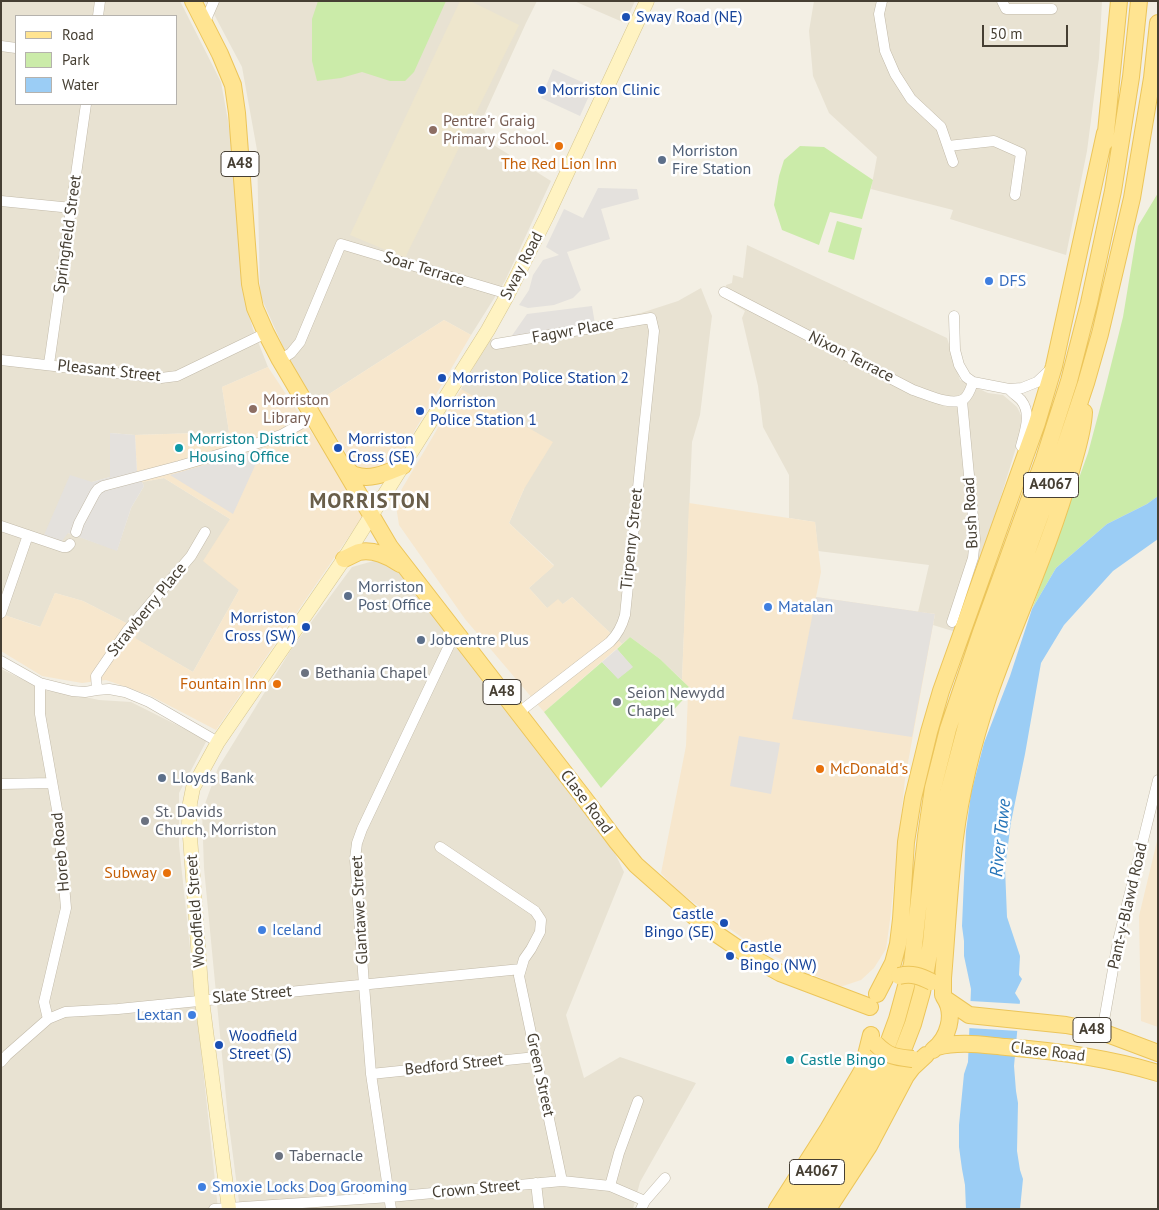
<!DOCTYPE html>
<html>
<head>
<meta charset="utf-8">
<style>
	body { margin:0 }
	#map { position:relative; width:1159px; height:1210px; overflow:hidden; background:#f3efe4; font-family:"PT Sans",sans-serif }
	canvas { display:block }
	.frame { position:absolute; inset:0; border:2px solid #463f33; pointer-events:none }
	.legend { position:absolute; left:15px; top:15px; width:162px; height:90px; box-sizing:border-box; background:#fff; border:1px solid #b5b2ad; margin:0; padding:6px 9px; list-style:none; font-size:15px; color:#463f33 }
	.legend li { display:flex; align-items:center; gap:10px; height:25px }
	.legend b { width:25px; border:1px solid #b5b2ad }
	.scale { position:absolute; left:982px; top:25px; width:86px; height:22px; box-sizing:border-box; border:2px solid #463f33; border-top:0; padding-left:6px; font-size:15px; line-height:18px; white-space:nowrap; color:#463f33; -webkit-text-stroke:4px #fff; paint-order:stroke }
</style>
</head>
<body>
<div id="map">
<canvas width="1159" height="1210"></canvas>
<div class="frame"></div>
<ul class="legend">
<li><b style="height:6px;background:#ffe491"></b>Road</li>
<li><b style="height:14px;background:#cbeba9"></b>Park</li>
<li><b style="height:14px;background:#9bcdf5"></b>Water</li>
</ul>
<div class="scale">50 m</div>
</div>
<script>
const g = document.querySelector('canvas').getContext('2d');
g.lineJoin = 'round';
function fillPath(path, color) { g.fillStyle = color; g.fill(path, 'evenodd'); }
function strokePath(path, color, width, dash) { g.strokeStyle = color; g.lineWidth = width; g.lineCap = dash ? 'butt' : 'round'; g.setLineDash(dash || []); g.stroke(path); }
function write(font, color, halo, rows, align = 'center') {
  g.font = font + ' "PT Sans",sans-serif'; g.lineWidth = 5; g.setLineDash([]); g.textBaseline = 'middle'; g.strokeStyle = halo; g.fillStyle = color; for (const [text, x, y, turn = 0] of rows) {
    g.save(); g.translate(x, y); g.rotate((+turn || 0) * Math.PI / 180); g.textAlign = isNaN(turn) ? turn : align; if (halo) g.strokeText(text, 0, 0); g.fillText(text, 0, 0); g.restore();
  }
}
const residential = new Path2D(`
	M1,1h179l41,81 12,66 11,149 9,32 15,38 -46,20 7,45 -94,3 -25,-2v44l-18,5 -24,51 49,17 14,-42 13,-22 -2,-4 22,-4 66,41 9,71 -46,82 -59,-34 6,-8 -57,-29 -28,-8 -14,34 -40,-13zM16,16h160v88h-160z
	M207,1h330l-11,22 -45,99 8,20 62,39 -46,100 -34,54 -27,-15 -129,83 -26,-43 -29,-65 -3,-145 -15,-83z
	M574,1h61l-10,22z
	M814,1h288l-3,57 -12,93 -21,104 -116,-36 3,-9 -82,-21 6,-32 -48,-44 -16,-37 -4,-45z
	M747,245l200,93 13,42 28,13 15,2 14,12 4,8 1,13 -30,98 -36,106 -23,-7 2,-11 -17,-2 11,-47 -111,-14 -3,-29 -26,-4v-43l-26,-48 -5,-41 -16,-68 3,-7 -21,-13 2,-13 6,-2 1,-8 10,3z
	M701,288l11,28 -12,99 -8,27 -10,238 -22,-21 -30,-22 -8,7 -50,-47 -9,7 -16,4 -18,-20 25,-23 -45,-42 15,-34 -63,-100 28,-49 71,-10 81,-17 37,-12z
	M377,560l25,13 210,274 12,25 -58,143 18,63 36,-21 76,26 -56,99 -7,27h-393l-12,-91 -24,-250 -2,-56 16,-44 74,-120 60,-81z
	M1,669l46,22 15,1 37,8 32,2 76,38 -28,53v52l39,364h-217z`);
const commercial = new Path2D(`
	M444,320l27,15 -76,129 -16,7 -17,-3 -11,-7 -36,-58z
	M268,367l97,146 -149,217 -67,-35 -43,-15 -24,3 -40,-7 -41,-25v-37l39,13 15,-34 28,8 57,29 -5,8 58,34 46,-82 -36,-29 27,-42 -66,-41 -22,4 -5,-9 -2,-38 94,-3 -7,-45z
	M461,389l92,53 -29,47 -15,34 45,43 -25,22 18,20 11,-9 5,5 9,-7 50,47 -78,68 -79,-93 -66,-94 -3,-19 4,-14z
	M689,503l126,19 6,50 -5,25 119,17 -30,165 -15,141 -4,29 -12,19 -13,12 -21,7 -85,-40 -80,-58 -14,-16 25,-127 2,-53 3,-3 -9,-10z
	M1158,837v190l-17,-6 -2,-105z`);
const education = new Path2D(`
	M460,1h10l49,24 -114,233 -55,-23z`);
const green = new Path2D(`
	M318,1h128l-32,71 -9,9h-15l-28,-9 -21,6 -24,3 -5,-20v-42z
	M800,146l24,1 49,33 -11,39 -32,-7 -11,33 -37,-15 -8,-25 5,-29 5,-16z
	M1158,193v303l-11,8 -40,20 -51,44 -24,41 56,-156 16,-60 19,-76 15,-91z
	M837,221l25,7 -8,32 -26,-8z
	M630,637l30,22 32,31 -91,98 -57,-76 58,-50 16,16 14,-11 -15,-18z`);
const parking = new Path2D(`
	M553,69l40,18 -13,29 -39,-18z
	M598,188l39,1 2,10 -38,10 9,30 -43,13 14,38 -8,8 -19,7 -26,3 -9,-3 10,-15 4,-15 10,-15 16,-5 -13,-8 18,-38 19,9z
	M592,306l3,18 -84,13 16,-23z
	M110,433l25,2 2,38 7,13 -13,22 -14,43 -49,-18 -6,8 -18,-6 26,-60 22,7 18,-5z
	M263,448l-30,66 -63,-39z
	M816,597l119,17 -23,123 -120,-18z
	M617,649l16,18 -15,12 -16,-17z
	M739,736l41,7 -9,51 -41,-8z`);
const water = new Path2D(`
	M1158,496v43l-45,32 -49,54 -23,38 -16,91 -14,68 -6,46 2,49 13,39 -1,19 3,4 -7,14 5,8 -6,65 2,25 2,12 -1,48 3,19 3,9 -3,30h-54l-1,-24 -3,-16 -3,-22v-22l5,-51 4,-12 3,-73 -7,-33v-15l-2,-15 4,-95 5,-38 13,-50 26,-67 22,-67 24,-41 51,-44 40,-20z`);
const pier = new Path2D(`
	M970,1001l52,3 -3,27 -51,-3z`);
const minor = new Path2D(`
	M882,1l-3,13 6,37 10,23 16,25 30,28 12,35
	M1002,1l4,8h46
	M98,16l2,-15
	M204,24l10,-23
	M1,46l15,2
	M948,146l46,-5 27,12 -6,42
	M1,201l71,7
	M724,292l189,98c13,4 39,17 51,9 5,-4 7,-11 9,-17
	M954,316l1,34 4,15 7,12 7,5 36,7 13,-1 15,-6 14,-13
	M496,344l155,-26 3,13 -29,284c-3,11 -7,19 -15,27l-92,71
	M1,360l160,18 16,-2 89,-43
	M280,360l11,-7 9,-11 41,-98 167,50
	M49,364l37,-260
	M1009,389c3,4 8,7 12,11 11,14 4,30 0,46
	M1,526l62,21h4l3,-3
	M76,532l3,-9 16,-30 3,-4 5,-3 76,-20 76,-22 26,-9 32,-18
	M1,613l27,-78
	M952,622l21,-64 2,-19 -13,-138
	M1,661l39,22 32,8 13,1 12,-2 12,-1 16,3 24,10 69,40
	M40,683v31l18,101 8,93 -22,94 4,17
	M97,690l-1,-14 31,-45 64,-75 14,-24
	M1,784l51,-1
	M440,847l95,64 6,9 -1,12 -9,17 -7,10 -5,17 43,205
	M1102,1032l16,-91 40,-161
	M1,1062l6,-7 41,-36 17,-7 53,-3 403,-40
	M371,1074l165,-17
	M536,1183l3,26
	M610,1186l9,-33 19,-52
	M214,1209l176,-12 172,-16 48,5 35,15
	M391,1209l-20,-135 -7,-89 -9,-126 2,-16 5,-14 94,-198
	M641,1209l4,-8 20,-23`);
const secondary = new Path2D(`
	M229,1209l-27,-209 -13,-177 1,-20 3,-15 7,-13 18,-33 126,-183 144,-229 20,-36 39,-78 100,-215`);
const primary = new Path2D(`
	M193,1l27,53 13,31 4,28 13,171 5,24 11,25 14,27 110,187 194,251 33,44 19,23 69,61 41,28 34,19 90,34
	M1105,142l14,-141
	M343,465c4,3 8,9 12,10 16,6 33,-3 48,-9
	M344,559c5,-2 10,-5 15,-7 14,-3 30,4 41,12
	M877,994l16,-31 5,-19 3,-25 5,-77 7,-44 16,-66 12,-41 96,-268 17,-57 51,-233
	M943,995v-17c4,-46 6,-93 12,-140 6,-47 19,-98 34,-143 26,-75 61,-147 82,-224 5,-19 12,-38 13,-59
	M947,1000l22,15 97,10 36,7 56,21
	M937,1047c23,-6 46,-2 69,0 51,4 103,11 152,26
	M933,1050c15,-11 23,-36 11,-53
	M777,1209l51,-80 34,-58 9,-36
	M794,1209l47,-73 19,-33 14,-27 12,-27 11,-30 15,-55 14,-128 7,-48 15,-59 33,-97 63,-173 25,-78 20,-78 24,-112 18,-114 8,-76
	M812,1209l63,-100 26,-54 12,-31 9,-32 9,-49 10,-108 8,-45 21,-79 17,-49 72,-198 27,-81 14,-49 32,-136 20,-120 6,-55
	M828,1209l41,-63 37,-70 6,-8 14,-13`);
const primaryBridge = new Path2D(`
	M899,976c13,-3 21,0 33,6
	M876,1044c13,13 19,13 37,15`);
const markers = [
	[626,17,5,"#1a4fb4"],
	[542,90,5,"#1a4fb4"],
	[433,130,5,"#8d6e63"],
	[559,146,5,"#e8710a"],
	[662,160,5,"#5c6f8a"],
	[989,281,5,"#3f7fe0"],
	[442,378,5,"#1a4fb4"],
	[253,409,5,"#8d6e63"],
	[420,411,5,"#1a4fb4"],
	[179,448,5,"#0f9aa8"],
	[338,448,5,"#1a4fb4"],
	[348,596,5,"#5c6f8a"],
	[768,607,5,"#3f7fe0"],
	[306,627,5,"#1a4fb4"],
	[421,640,5,"#5c6f8a"],
	[305,673,5,"#6b7280"],
	[277,684,5,"#e8710a"],
	[617,702,5,"#6b7280"],
	[820,769,5,"#e8710a"],
	[162,778,5,"#5c6f8a"],
	[145,821,5,"#6b7280"],
	[167,873,5,"#e8710a"],
	[724,923,5,"#1a4fb4"],
	[262,930,5,"#3f7fe0"],
	[730,956,5,"#1a4fb4"],
	[192,1015,5,"#3f7fe0"],
	[219,1045,5,"#1a4fb4"],
	[790,1060,5,"#0f9aa8"],
	[279,1156,5,"#6b7280"],
	[202,1187,5,"#3f7fe0"]
];
const shields = [
	[240,164,38],
	[1051,485,55],
	[502,692,38],
	[1092,1030,38],
	[817,1172,55]
];
const shieldNames = [
	["A48",240,164],
	["A4067",1051,485],
	["A48",502,692],
	["A48",1092,1030],
	["A4067",817,1172]
];
const transitNames = [
	["Sway Road (NE)",636,17],
	["Morriston Clinic",552,90],
	["Morriston Police Station 2",452,378],
	["Morriston",430,402],
	["Police Station 1",430,420],
	["Morriston",348,439],
	["Cross (SE)",348,457],
	["Morriston",296,618,"right"],
	["Cross (SW)",296,636,"right"],
	["Castle",714,914,"right"],
	["Bingo (SE)",714,932,"right"],
	["Castle",740,947],
	["Bingo (NW)",740,965],
	["Woodfield",229,1036],
	["Street (S)",229,1054]
];
const educationNames = [
	["Pentre'r Graig",443,121],
	["Primary School.",443,139],
	["Morriston",263,400],
	["Library",263,418]
];
const serviceNames = [
	["Morriston",672,151],
	["Fire Station",672,169],
	["Morriston",358,587],
	["Post Office",358,605],
	["Jobcentre Plus",431,640],
	["Lloyds Bank",172,778]
];
const foodNames = [
	["The Red Lion Inn",559,164,"center"],
	["Fountain Inn",267,684],
	["McDonald's",830,769,"left"],
	["Subway",157,873]
];
const streetNames = [
	["Springfield Street",68,234,-82],
	["Sway Road",522,266,-63],
	["Soar Terrace",424,269,17],
	["Fagwr Place",573,331,-10],
	["Nixon Terrace",851,357,27],
	["Pleasant Street",109,371,6],
	["Bush Road",971,513,-93],
	["Tirpenry Street",632,539,-84],
	["Strawberry Place",147,610,-51],
	["Clase Road",586,802,53],
	["Horeb Road",61,852,-95],
	["Pant-y-Blawd Road",1128,906,-77],
	["Glantawe Street",360,910,-93],
	["Woodfield Street",196,911,-94],
	["Slate Street",252,995,-5],
	["Clase Road",1048,1052,7],
	["Bedford Street",454,1065,-6],
	["Green Street",540,1075,78],
	["Crown Street",476,1189,-5]
];
const shopNames = [
	["DFS",999,281],
	["Matalan",778,607],
	["Iceland",272,930],
	["Lextan",182,1015,"right"],
	["Smoxie Locks Dog Grooming",212,1187]
];
const cultureNames = [
	["Morriston District",189,439],
	["Housing Office",189,457],
	["Castle Bingo",800,1060]
];
const worshipNames = [
	["Bethania Chapel",315,673],
	["Seion Newydd",627,693],
	["Chapel",627,711],
	["St. Davids",155,812],
	["Church, Morriston",155,830],
	["Tabernacle",289,1156]
];
const waterNames = [
	["River Tawe",1001,838,-84]
];
const districtNames = [
	["MORRISTON",370,502]
];
fillPath(residential, '#e8e2d2');
fillPath(commercial, '#f7e7cd');
fillPath(education, '#eee6cd');
fillPath(green, '#cbeba9');
fillPath(parking, '#e4e1dd');
fillPath(water, '#9bcdf5');
fillPath(pier, '#f3efe4');
strokePath(minor, '#c2baa9', 11);
strokePath(secondary, '#d6c690', 15);
strokePath(primary, '#ecc55a', 18);
strokePath(minor, '#fff', 10);
strokePath(secondary, '#fff3c2', 14);
strokePath(primary, '#ffe491', 16);
strokePath(primaryBridge, '#ecc55a', 18, []);
strokePath(primaryBridge, '#ffe491', 16);
for (const [x, y, r, color] of markers) { const dot = new Path2D(); dot.arc(x, y, r, 0, 2 * Math.PI); g.fillStyle = color; g.fill(dot); strokePath(dot, '#fff', 2); }
for (const [x, y, w] of shields) { const box = new Path2D(); box.roundRect(x - w / 2, y - 12.5, w, 25, 4); g.fillStyle = '#fff'; g.fill(box); strokePath(box, '#463f33', 1); }
write('bold 15px', '#463f33', null, shieldNames);
write('16px', '#164399', '#fff', transitNames, 'left');
write('16px', '#785e54', '#fff', educationNames, 'left');
write('16px', '#4e5e75', '#fff', serviceNames, 'left');
write('16px', '#c56008', '#fff', foodNames, 'right');
write('16px', '#463f33', '#fff', streetNames);
write('16px', '#366cbe', '#fff', shopNames, 'left');
write('16px', '#0d838f', '#fff', cultureNames, 'left');
write('16px', '#5b616d', '#fff', worshipNames, 'left');
write('italic 18px', '#2675b9', '#fff', waterNames);
g.letterSpacing = '1px';
write('bold 21px', '#695e4a', '#fff', districtNames);
g.letterSpacing = '0px';
</script>
</body>
</html>
